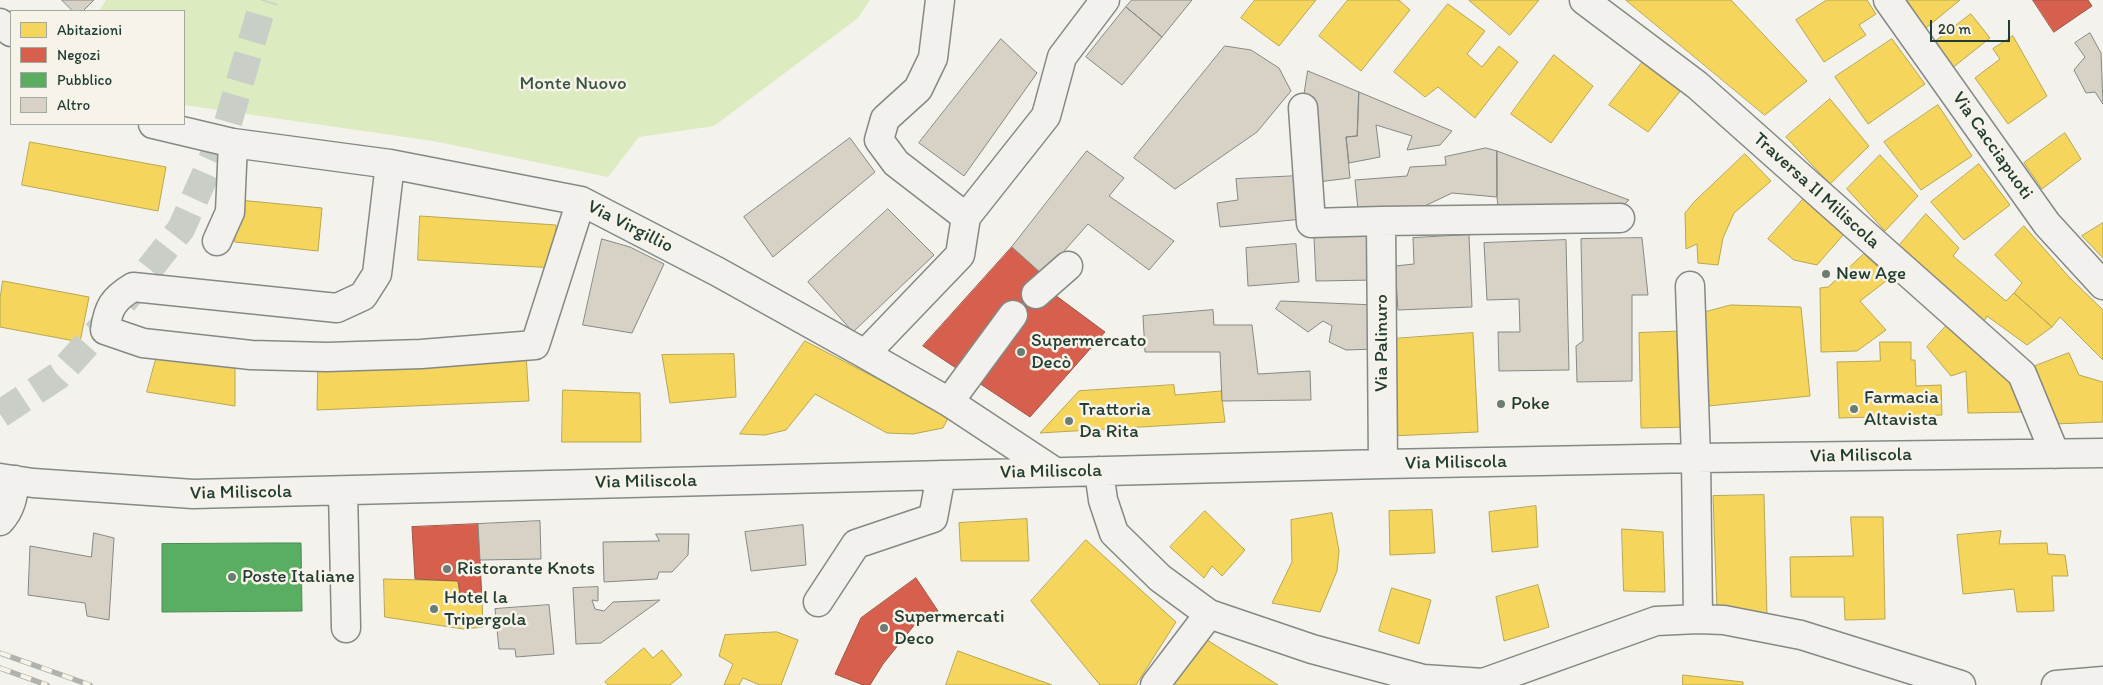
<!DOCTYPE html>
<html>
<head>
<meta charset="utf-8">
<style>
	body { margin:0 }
	#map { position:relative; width:2103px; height:685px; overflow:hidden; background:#f4f2ec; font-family:Itim,sans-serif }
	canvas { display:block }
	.legend { position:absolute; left:10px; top:10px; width:175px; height:115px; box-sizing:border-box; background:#f7f3e8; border:1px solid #a1aaa0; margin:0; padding:6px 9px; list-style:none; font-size:15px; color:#1f3d34 }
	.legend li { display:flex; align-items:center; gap:10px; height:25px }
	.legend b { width:25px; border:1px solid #a1aaa0 }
	.scale { position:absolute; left:1930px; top:20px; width:80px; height:22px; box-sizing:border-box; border:2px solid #1f3d34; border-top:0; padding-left:6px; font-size:15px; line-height:18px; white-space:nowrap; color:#1f3d34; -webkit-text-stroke:4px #f7f3e8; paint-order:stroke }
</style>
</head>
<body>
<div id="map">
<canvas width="2103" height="685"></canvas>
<ul class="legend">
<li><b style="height:14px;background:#f6d55c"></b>Abitazioni</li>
<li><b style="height:14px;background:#d6604d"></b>Negozi</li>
<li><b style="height:14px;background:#5aae61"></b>Pubblico</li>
<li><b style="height:14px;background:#d8d1c6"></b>Altro</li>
</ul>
<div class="scale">20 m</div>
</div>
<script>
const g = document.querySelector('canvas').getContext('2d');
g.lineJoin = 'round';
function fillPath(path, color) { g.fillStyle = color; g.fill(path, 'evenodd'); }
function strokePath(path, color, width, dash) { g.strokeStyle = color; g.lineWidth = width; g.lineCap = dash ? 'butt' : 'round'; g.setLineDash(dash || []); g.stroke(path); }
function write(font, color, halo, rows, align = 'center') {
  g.font = font + ' Itim,sans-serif'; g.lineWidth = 5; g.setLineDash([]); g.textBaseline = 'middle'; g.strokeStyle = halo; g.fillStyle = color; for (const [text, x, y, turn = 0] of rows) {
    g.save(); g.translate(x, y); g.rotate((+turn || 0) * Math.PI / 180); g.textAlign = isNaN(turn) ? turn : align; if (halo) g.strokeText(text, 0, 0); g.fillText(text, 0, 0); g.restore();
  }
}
const green = new Path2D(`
	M106,0h764l-12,18 -144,108 -75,11 -31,40 -175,-36 -249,-36v-94h-85z`);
const homes = new Path2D(`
	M1255,0h61l-37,46 -38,-28z
	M1348,0h51l11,10 -49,61 -42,-35z
	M1469,0h70l-29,35z
	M1626,0h105l76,81 -42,34z
	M1827,0h40l9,14 -17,11 7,10 -42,27 -28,-42z
	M1907,0h53l-34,28z
	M1448,4l37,27 -18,23 15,13 17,-21 19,16 -43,56 -37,-31 -13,10 -31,-25z
	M1971,14l19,24 -39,31 -15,-28z
	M2013,36l34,60 -39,28 -33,-46 25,-19 -7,-10z
	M1892,39l33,45 -57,40 -33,-47z
	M1554,55l39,31 -42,57 -40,-29z
	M1645,59l36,31 -33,42 -39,-27z
	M1830,99l39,47 -39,38 -44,-47z
	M1938,105l34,51 -51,34 -37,-48z
	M2065,133l16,26 -39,30 -18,-26z
	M30,142l136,25 -8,44 -136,-26z
	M1745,154l26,27 -37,32 -11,25 -5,27 -20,-2 -1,-19 -11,5 -1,-36 9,-11z
	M1880,155l38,41 -33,35 -38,-42z
	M1979,164l31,41 -46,35 -33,-38z
	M1805,197l39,37 -27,31 -23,-5 -26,-21z
	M239,200l83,8 -4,43 -83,-9z
	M1926,214l33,34 -6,8 53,45 8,-8 38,34 -25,18 -40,-29 -7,12 -82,-81z
	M420,216l136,9 -1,43 -137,-8z
	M2103,223v35l-21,-22z
	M2024,226l45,51 34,33v50l-43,-43 -8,10 -38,-34 8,-10 -27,-28z
	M1864,254l26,24 -30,23 26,29 -29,21 -36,1 -1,-64 8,-1z
	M3,281l86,16 -9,45 -80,-15v-28z
	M1731,305l70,2 9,89 -102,10 -10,-92z
	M1947,325l53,41 27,46 -59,1 -2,-42 -15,5 -24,-29z
	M1691,331l2,96 -52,1 -2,-95z
	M1473,333l5,99 -87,4 1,-97z
	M805,341l144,75 -6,12 -30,6 -26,-1 -72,-39 -29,36 -21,5 -25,-1z
	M1880,342h31v18h4l1,26 25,-1 1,30 -103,3 -2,-56 43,-1z
	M159,348l76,15v43l-88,-14z
	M2069,353l10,22 24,7v40l-48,2 -25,-56z
	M734,354l2,43 -66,6 -8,-48z
	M526,355l3,46 -212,9 1,-49z
	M1174,385l1,10 46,-4 4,31 -185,11 39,-42z
	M563,390l77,3 1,49h-79z
	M1764,495l3,121 -50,-6 -4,-114z
	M1536,506l2,41 -46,5 -3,-40z
	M1432,510l3,43 -45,2 -1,-44z
	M1205,511l40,39 -23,26 -10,-10 -8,12 -34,-31z
	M1332,513l7,38 -2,20 -17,41 -48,-9 20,-41 -1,-42z
	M1851,517h32l2,102 -40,1 -1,-23h-53l-1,-40 63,-1z
	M1027,519l2,42h-68l-2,-38z
	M1622,529l41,3 2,60 -41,-1z
	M2001,531l-2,13 48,-1 1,11 17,1 3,21h-16l2,35 -37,1 -3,-23 -51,5 -6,-59z
	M1086,540l90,82 -40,63h-36l-69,-84z
	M384,579l74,2 3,19 21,-1 1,28 -20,2 -78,-12z
	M1538,585l11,42 -45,14 -8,-44z
	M1392,588l39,12 -12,44 -40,-13z
	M777,632l21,8 -17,45h-21l-17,-7 -4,7h-15l9,-21 -14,-8 6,-21z
	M1204,638l74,47h-101l-5,-3z
	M644,648l9,10 9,-8 20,25 -12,10h-62l-3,-3z
	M958,651l94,34h-106z
	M1683,675l60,7v3h-60z`);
const shops = new Path2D(`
	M2033,0h55l4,6 -38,26z
	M1012,247l31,28 -13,14 17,14 8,-8 50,37 -75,85 -54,-36 31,-73 -51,60 -33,-22z
	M478,524l4,75 -21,1 -3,-19 -43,-2 -3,-52z
	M916,578l22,33 -22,12 -33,41 -13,21h-7l-28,-11 26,-56z`);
const public = new Path2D(`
	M272,543h29l1,68 -140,1v-68z`);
const building = new Path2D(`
	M62,0h32l-11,11h-10z
	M1132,0h60l-30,37 -36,-30z
	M1126,7l36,30 -40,48 -36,-28z
	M2090,33l11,20 2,51 -8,-12 -9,1 -12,-23 11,-13 -10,-14z
	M1001,39l36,34 -73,103 -45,-33z
	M1225,46l26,4 28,18 12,23 -34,41 -82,57 -41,-31z
	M1308,71l51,21 -2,44 -11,1 4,41 -32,4 -15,-81z
	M1359,92l93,39 -12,14 -33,5 5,-14 -36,-11 4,32 -31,6 -3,-26 11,-1z
	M850,138l25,34 -102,85 -29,-40z
	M1486,148l11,3v46l-45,-4 -42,20 -52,-3 -3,-30 52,-4 3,-9 36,-2 -1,-8z
	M1087,151l37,27 -15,18 65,45 -25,29 -61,-46 -45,51 -31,-28z
	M1497,151l132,49 -10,9 -120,7 -2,-19z
	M1298,176l5,43 -83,8 -3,-24 21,-3 -2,-21z
	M888,209l46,46 -81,77 -45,-50z
	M1372,235l3,45 -59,1 -2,-44z
	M1469,235l3,72 -74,3 -3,-44 19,-2 -1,-26z
	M1642,238l6,57h-16v86l-55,1 -1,-36 7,-5 -2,-102z
	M602,239l28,8 34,17 -32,69 -49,-8z
	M1566,240l3,130 -70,1 -1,-39h22l-1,-33 -32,1 -3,-57z
	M1296,244l3,38 -51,4 -2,-38z
	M1281,301l94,4 1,44 -30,1 -17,-8 3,-16 -9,-5 -15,11 -32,-23z
	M1213,310l1,15h38l6,49 52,-3 1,29 -89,1 -2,-49h-75l-2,-36z
	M540,521l1,38 -61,1 -2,-36z
	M803,525l3,40 -55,6 -6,-39z
	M94,533l20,5 -5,82 -22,-4 -2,-13 -57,-8 2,-49 61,11z
	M656,534h33l-1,21 -16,17h-13l-2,7 -53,3 -1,-40 56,-1z
	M598,587v14l-6,-1 3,9 9,2 9,-9 47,-2 -59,43 -25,1 -3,-56z
	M549,605l5,49 -38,3 -1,-8h-16l-4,-40z`);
const majorTunnel = new Path2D(`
	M0,414l58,-38 55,-61 68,-86 46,-103 37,-126`);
const minor = new Path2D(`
	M940,0l-7,58 -15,31 -33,30 -6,21 17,23 70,54
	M1584,0l113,85 325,289 33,80
	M1888,0l159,224 56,61
	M0,23l11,9
	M1303,108l8,115 70,-2 2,243
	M153,124l80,19 157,21 191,37 137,71 147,82 84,48 106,70
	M390,164l-13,110 -14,22 -26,12 -204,-21c-20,12 -25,21 -28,43l38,13 108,12 76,2 94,-3 114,-9 46,-144
	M1381,221l239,-3
	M217,241l13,-29 3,-69
	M1690,286l6,172 2,161
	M1036,294l32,-28
	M865,354l95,-99 6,-38 80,-101 16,-59 43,-57
	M949,402l64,-87
	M1099,471l4,29 11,33 46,45 49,36
	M0,478l33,5 160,11 1190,-30 313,-6 407,-5
	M343,491l3,137
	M0,521c11,-12 13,-24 15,-41
	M818,602l38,-58 77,-26 8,-43
	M1155,685l54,-71 103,35 111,30 60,4 173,-62 42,-2 26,1 77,15 160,50
	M2056,685l47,-4`);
const rail = new Path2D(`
	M0,653l90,32
	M0,668l47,17`);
const markers = [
	[1826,274,5,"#6a7c74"],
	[1021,352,5,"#6a7c74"],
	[1501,404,5,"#6a7c74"],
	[1854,409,5,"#6a7c74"],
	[1069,421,5,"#6a7c74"],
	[447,569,5,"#6a7c74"],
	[232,577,5,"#6a7c74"],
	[434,609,5,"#6a7c74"],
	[884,628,5,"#6a7c74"]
];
const parkNames = [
	["Monte Nuovo",573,84]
];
const streetNames = [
	["Via Cacciapuoti",1992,146,55],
	["Traversa II Miliscola",1816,191,42],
	["Via Virgillio",630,227,27],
	["Via Palinuro",1382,343,-90],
	["Via Miliscola",1861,456,-1],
	["Via Miliscola",1456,463,-1],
	["Via Miliscola",1051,472,-1],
	["Via Miliscola",646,482,-1],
	["Via Miliscola",241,493,-1]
];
const poiNames = [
	["New Age",1836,274],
	["Supermercato",1031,341],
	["Decò",1031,363],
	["Farmacia",1864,398],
	["Altavista",1864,420],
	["Poke",1511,404],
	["Trattoria",1079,410],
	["Da Rita",1079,432],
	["Ristorante Knots",457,569],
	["Poste Italiane",242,577],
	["Hotel la",444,598],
	["Tripergola",444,620],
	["Supermercati",894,617],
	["Deco",894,639]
];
fillPath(green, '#dcebc0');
fillPath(homes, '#f6d55c');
strokePath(homes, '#b6a750', 1);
fillPath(shops, '#d6604d');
strokePath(shops, '#9f5646', 1);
fillPath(public, '#5aae61');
strokePath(public, '#488c54', 1);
fillPath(building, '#d8d1c6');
strokePath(building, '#848985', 1);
strokePath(majorTunnel, '#c9cec7', 28, [28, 14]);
strokePath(minor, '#848985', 31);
strokePath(minor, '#f2f1ed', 28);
strokePath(rail, '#b0b2ae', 5.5);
strokePath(rail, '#f7f3e8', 4, [11]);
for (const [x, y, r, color] of markers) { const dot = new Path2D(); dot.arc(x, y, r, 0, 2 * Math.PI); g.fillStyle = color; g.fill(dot); strokePath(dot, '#f7f3e8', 2); }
write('19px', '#385644', '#f7f3e8', parkNames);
write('19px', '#1f3d34', '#f7f3e8', streetNames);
write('19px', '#1f3d34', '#f7f3e8', poiNames, 'left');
</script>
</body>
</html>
